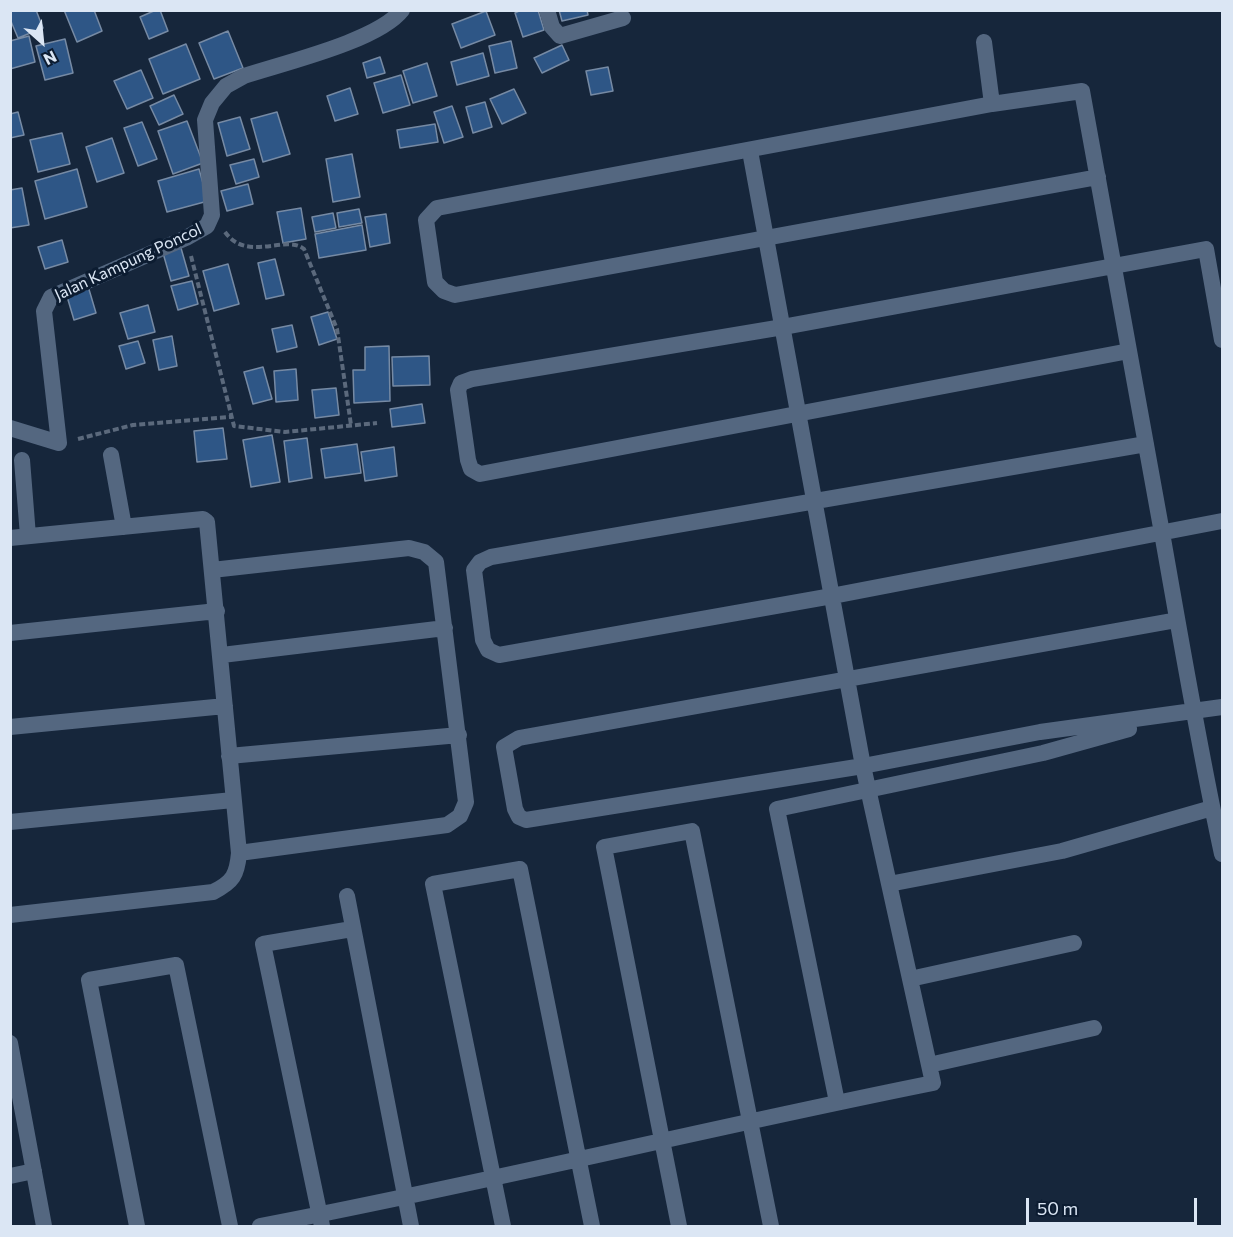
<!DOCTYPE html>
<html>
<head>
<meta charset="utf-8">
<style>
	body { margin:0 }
	#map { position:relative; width:1233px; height:1237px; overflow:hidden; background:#16263b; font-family:Commissioner,sans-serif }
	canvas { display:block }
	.frame { position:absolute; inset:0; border:12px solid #dbe6f4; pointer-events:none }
	.north { position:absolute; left:12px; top:12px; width:60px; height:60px; -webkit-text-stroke:4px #0c1c31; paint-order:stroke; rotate:153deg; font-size:16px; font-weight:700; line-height:24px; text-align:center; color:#dbe6f4 }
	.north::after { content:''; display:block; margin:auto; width:21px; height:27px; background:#dbe6f4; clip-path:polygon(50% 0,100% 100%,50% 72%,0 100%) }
	.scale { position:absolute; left:1026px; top:1198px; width:171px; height:27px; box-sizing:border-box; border:3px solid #dbe6f4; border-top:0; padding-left:8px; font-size:18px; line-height:21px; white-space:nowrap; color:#dbe6f4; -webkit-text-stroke:4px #0c1c31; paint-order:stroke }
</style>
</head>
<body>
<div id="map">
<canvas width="1233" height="1237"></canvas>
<div class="frame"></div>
<div class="north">N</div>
<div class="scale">50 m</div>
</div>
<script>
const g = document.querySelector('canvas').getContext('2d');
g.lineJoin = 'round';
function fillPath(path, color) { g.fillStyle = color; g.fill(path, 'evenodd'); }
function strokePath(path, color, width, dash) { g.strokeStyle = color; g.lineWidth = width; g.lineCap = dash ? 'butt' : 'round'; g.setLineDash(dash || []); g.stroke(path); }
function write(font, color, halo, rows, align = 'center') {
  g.font = font + ' Commissioner,sans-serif'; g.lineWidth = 6; g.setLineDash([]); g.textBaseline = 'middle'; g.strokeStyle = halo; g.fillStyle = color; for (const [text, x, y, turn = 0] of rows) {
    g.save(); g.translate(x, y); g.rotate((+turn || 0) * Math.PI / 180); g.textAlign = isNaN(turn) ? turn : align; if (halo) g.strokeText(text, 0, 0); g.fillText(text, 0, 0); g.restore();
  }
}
const building = new Path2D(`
	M10,10h26l7,18 -25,10 -8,-19z
	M64,10h30l8,21 -25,11z
	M156,10h4l8,21 -19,8 -9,-22z
	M521,10h17l6,20 -21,7 -8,-24z
	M559,10h28l1,5 -26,6z
	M486,11l9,24 -34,13 -9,-24z
	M228,31l15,37 -29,11 -15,-36z
	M29,36l6,26 -25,7v-28z
	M65,39l8,34 -28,7 -9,-34z
	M511,41l6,27 -22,5 -6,-27z
	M186,44l14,35 -37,15 -14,-35z
	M562,45l7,15 -27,13 -8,-15z
	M483,53l6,23 -32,9 -6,-23z
	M380,57l5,16 -18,5 -4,-15z
	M427,63l10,33 -24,7 -10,-32z
	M608,67l5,24 -22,4 -5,-24z
	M141,70l12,28 -26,11 -13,-28z
	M401,75l9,30 -27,8 -9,-30z
	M350,88l8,26 -23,7 -8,-25z
	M514,89l12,24 -24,11 -12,-25z
	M174,95l9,19 -24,11 -9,-19z
	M485,102l7,25 -19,6 -7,-26z
	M452,106l11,31 -19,6 -10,-31z
	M18,112l6,23 -14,3v-24z
	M277,112l13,42 -27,8 -12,-43z
	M240,117l10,32 -23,7 -9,-33z
	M187,121l16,42 -30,11 -15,-43z
	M142,122l15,37 -19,7 -14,-38z
	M435,124l3,18 -38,6 -3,-18z
	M62,133l8,31 -32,8 -8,-32z
	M112,138l12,35 -27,9 -11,-35z
	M352,154l8,43 -27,5 -7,-43z
	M254,159l5,18 -23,7 -6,-19z
	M77,169l10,38 -42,12 -10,-38z
	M199,169l9,32 -41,11 -9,-31z
	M248,184l5,20 -26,7 -6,-20z
	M22,188l7,37 -19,3v-38z
	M301,208l5,31 -23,4 -6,-31z
	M359,209l3,14 -23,4 -2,-14z
	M333,213l3,15 -21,4 -3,-15z
	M386,214l4,29 -20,4 -5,-30z
	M362,225l4,25 -47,8 -4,-24z
	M62,240l6,22 -23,7 -7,-22z
	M181,248l8,28 -18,5 -8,-28z
	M275,259l9,36 -18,4 -8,-36z
	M228,264l11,40 -25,7 -11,-40z
	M192,281l6,23 -20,6 -7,-24z
	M88,286l8,27 -22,7 -8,-27z
	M148,305l7,27 -27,7 -8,-26z
	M328,312l9,27 -18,6 -8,-28z
	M292,325l5,22 -20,5 -5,-23z
	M172,336l5,30 -18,4 -6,-30z
	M138,341l7,22 -19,6 -7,-23z
	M389,346l1,55 -36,2 -1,-33h12v-23z
	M429,356l1,29 -37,1 -1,-29z
	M263,367l9,32 -19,5 -9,-32z
	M296,369l2,31 -22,2 -2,-31z
	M336,388l3,27 -24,3 -3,-28z
	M422,404l3,19 -33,4 -2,-18z
	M223,428l4,31 -30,3 -3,-31z
	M272,435l8,47 -29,5 -8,-47z
	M307,438l5,40 -23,4 -5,-41z
	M357,444l4,29 -36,5 -4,-29z
	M394,447l3,29 -32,5 -4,-29z`);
const path = new Path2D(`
	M225,232c22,31 61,2 79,17l33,80 14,96
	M191,256l43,170 51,6 92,-9
	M78,439l55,-14 97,-8`);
const minor = new Path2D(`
	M547,10l5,17 8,9 63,-18
	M984,42l8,62
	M1098,177l-643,118 -11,-4 -9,-9 -9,-62 11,-12 555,-104 90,-13c27,147 53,295 80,442 19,107 37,215 60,321
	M1129,351l-649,123 -9,-5 -3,-9 -10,-70 3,-7 11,-4 311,-52 423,-78 16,91
	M10,428l49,15 -15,-132 7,-14 135,-59 21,-12 5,-11 -7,-95 7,-17 14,-17 18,-10c39,-13 134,-35 158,-66
	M1146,444l-655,113 -11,5 -6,8 9,70 5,10 11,5 333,-59 390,-75
	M111,455l13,72
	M22,460l6,76
	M10,538l193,-19 4,3 32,331c-2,22 -6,29 -26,39l-203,23
	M212,570l197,-22 15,4 12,10 30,240 -6,14 -13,9 -208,28
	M1177,620l-658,118 -15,9 11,62 4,8 7,3 337,-54 177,-34 182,-25
	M10,633l207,-22
	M222,655l223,-27
	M10,727l215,-21
	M229,756l230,-21
	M10,822l223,-22
	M889,884l173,-33 150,-43
	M347,896l64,330
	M910,979l164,-36
	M10,1043l34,183
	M929,1065l165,-37
	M837,1102l-60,-293 266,-56 86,-24
	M10,1176l24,-5
	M137,1226l-48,-246 87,-15 54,261
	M260,1226c226,-43 448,-98 673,-143l-70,-317 -113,-615
	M322,1226l-59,-282 89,-15
	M503,1226l-70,-342 87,-15 72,357
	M679,1226l-75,-379 88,-16 79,395`);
const streetNames = [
	["Jalan Kampung Poncol",128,262,-25]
];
fillPath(building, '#2e5686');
strokePath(building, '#768aa4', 1.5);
strokePath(path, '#5b697c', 4, [6, 3]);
strokePath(minor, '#546780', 16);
write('16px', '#dbe6f4', '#0c1c31', streetNames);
</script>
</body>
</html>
